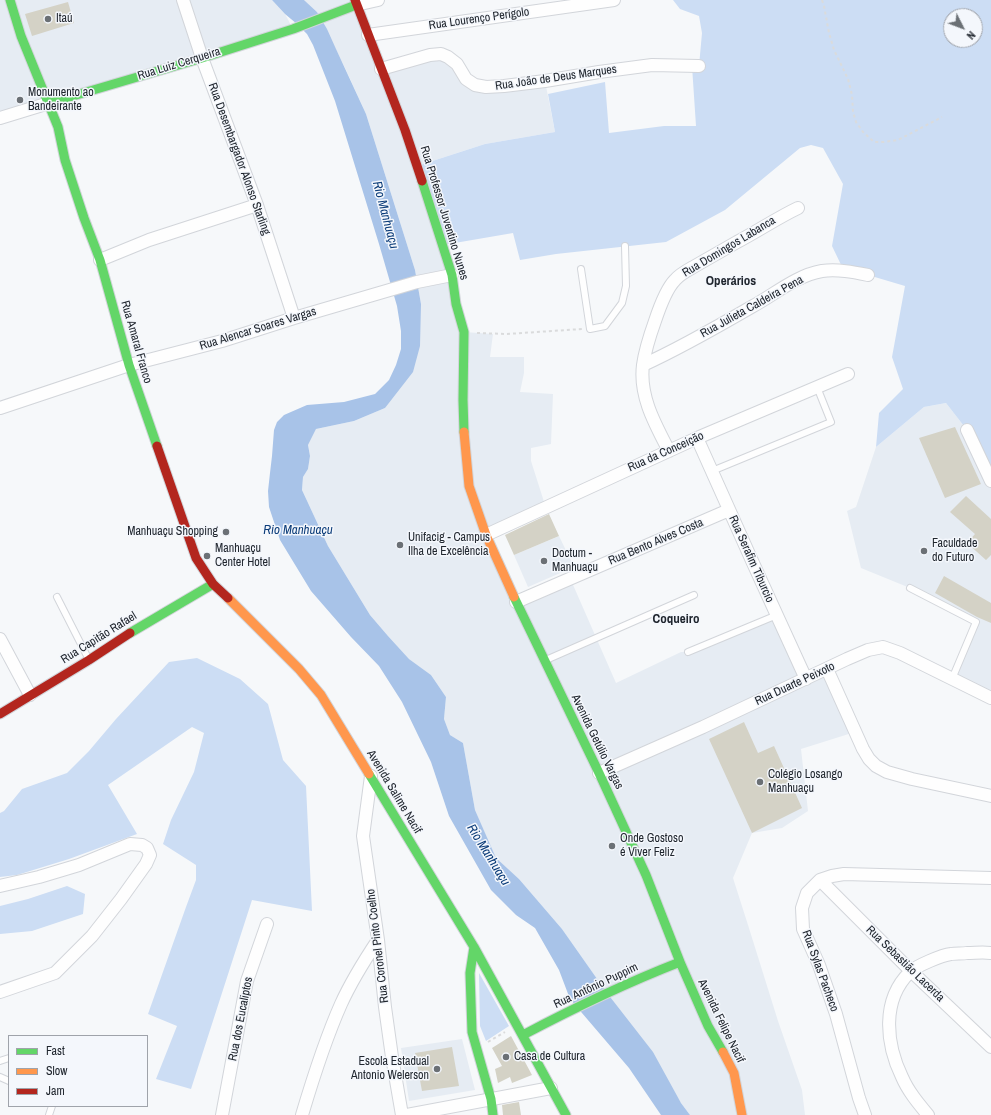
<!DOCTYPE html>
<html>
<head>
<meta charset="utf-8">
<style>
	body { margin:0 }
	#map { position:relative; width:991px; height:1115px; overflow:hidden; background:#f6f8fa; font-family:"Archivo Narrow",sans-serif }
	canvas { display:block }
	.legend { position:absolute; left:8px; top:1035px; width:140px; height:72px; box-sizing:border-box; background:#f4f7fc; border:1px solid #9fa3aa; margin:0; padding:5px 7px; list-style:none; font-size:12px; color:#20262e }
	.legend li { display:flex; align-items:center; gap:8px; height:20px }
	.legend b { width:20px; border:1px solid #9fa3aa }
	.north { position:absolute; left:943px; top:8px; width:40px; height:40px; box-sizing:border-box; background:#f4f7fc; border:1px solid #9fa3aa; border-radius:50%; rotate:132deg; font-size:11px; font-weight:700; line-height:16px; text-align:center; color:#20262e }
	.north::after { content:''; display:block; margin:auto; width:14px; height:18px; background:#6b7075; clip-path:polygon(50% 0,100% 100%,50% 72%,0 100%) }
</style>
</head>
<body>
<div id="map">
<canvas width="991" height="1115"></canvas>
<ul class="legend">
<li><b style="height:5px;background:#63d668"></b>Fast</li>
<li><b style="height:5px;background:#ff974d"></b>Slow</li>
<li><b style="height:5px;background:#b3261e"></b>Jam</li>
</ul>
<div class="north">N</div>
</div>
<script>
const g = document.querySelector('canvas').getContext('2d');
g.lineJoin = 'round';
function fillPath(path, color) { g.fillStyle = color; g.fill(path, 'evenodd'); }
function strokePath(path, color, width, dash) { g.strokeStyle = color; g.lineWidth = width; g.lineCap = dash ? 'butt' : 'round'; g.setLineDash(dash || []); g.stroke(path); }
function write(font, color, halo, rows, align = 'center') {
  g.font = font + ' "Archivo Narrow",sans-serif'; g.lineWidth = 3; g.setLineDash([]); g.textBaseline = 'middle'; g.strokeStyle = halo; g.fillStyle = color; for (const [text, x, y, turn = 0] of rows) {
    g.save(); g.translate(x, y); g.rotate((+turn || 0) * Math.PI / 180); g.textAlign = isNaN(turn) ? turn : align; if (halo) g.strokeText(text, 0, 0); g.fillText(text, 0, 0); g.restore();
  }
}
const built = new Path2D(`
	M0,0h272l13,14 8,15 -293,89z
	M304,0h51l26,69 60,-15 34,31 70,-4 10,51 -70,12 -68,22 47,166 29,2 -3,23h34v16l-4,19 33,2 -2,50 -20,4v13l15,47 -60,27 30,66 54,-23 46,105 65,-31h7l89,-37 29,64 21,-10 28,63 -54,17 7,62 -26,17 -30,5 -19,45 15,47 30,96 24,69 3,25h-115l-9,-12 -74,-110 -45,-64 -43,-50 -23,-20 -21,-49 -12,-67 -13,-8 -6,-16 2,-22 -15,-22 -22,-16 -21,-23 -18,-21 -42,-69 -26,-56 1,-13 5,-8 2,-13 -2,-11 8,-16 38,-8 31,-13 36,-104 -6,-34 -49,-156 -20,-44 -29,-58z
	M946,403l21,27 24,51v217l-39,-19 24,-57 -66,-34 -49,-20 -14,-57 9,-4 20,-60 48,-40z
	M559,536l15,31 -46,20 -14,-32z
	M462,1039l13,51 -66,11 -8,-53z`);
const green = new Path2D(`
	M673,0h318v481l-24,-51 -21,-27 -22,4 -48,40 3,-34 24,-24 -11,-32 13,-71 -37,-11 -24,-4 -12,-25 11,-62 -20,-36 -12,-3 -11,3 -75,62 -59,32 -110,12 -36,6 -7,-27 -70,12 -26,-79 68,-22 70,-12 -7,-38 57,-12 4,51 55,-7h32l-4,-60h7l3,-33 -3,-17 -19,-7zM951,16h24v24h-24z
	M197,658l43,21 28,25 15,56 23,26 6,125 -60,-11 -61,189 -35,-10 21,-53 -29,-12 38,-107 10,-27v-15l-33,-21 8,-24 23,-48 10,-39 -12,-6 -84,58 29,49 -68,25 -52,16 -17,2v-64l4,-2 18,-22 45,-16 22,-22 27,-32 53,-57z
	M67,886l18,8 -2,20 -51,17 -32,3v-28l28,-7z
	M479,973l30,53 -23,15 -6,-15z`);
const water = new Path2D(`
	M272,0h32l13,12 10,17 9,20 30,65 49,156 6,34 -1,42 -7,26 -28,36 -31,13 -38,8 -8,16 2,11 -2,13 -5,8 -1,13 26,56 42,69 18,21 21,23 22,16 15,22 -2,22 6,16 13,8 12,67 21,48 23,21 43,50 45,64 46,59 28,51 9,12h-29l-32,-47 -59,-69 -11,-29 -24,-42 -19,-13 -25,-25 -42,-74 -18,-54 -29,-60 -23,-36 -28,-29 -40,-46 -31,-51 -11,-33 -1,-16 2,-18 2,-17 2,-26 3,-8 7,-7 23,-10 37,-3 31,-8 14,-14 7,-15 5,-16v-18l-4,-25 -18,-62 -44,-143 -22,-56 -6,-11 -10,-10 -12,-10z`);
const building = new Path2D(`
	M68,2l6,21 -42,13 -7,-22z
	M955,427l26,57 -36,14 -26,-60z
	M966,496l25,23v36l-5,5 -19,-17 8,-9 -25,-22z
	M549,514l10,22 -45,19 -9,-20z
	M944,576l47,27v20l-14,-6 -42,-24z
	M744,722l14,31 16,-7 28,62 -50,25 -43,-94z
	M511,1036l21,39 -20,8 -2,-6 -12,6 -3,-14 7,-3 -10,-18z
	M452,1047l7,39 -37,5 -7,-38z
	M519,1102l2,13h-18l-1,-10z`);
const path = new Path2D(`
	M822,0l2,6 5,27 5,17 14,29 4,16 1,17 3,10 7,10 11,10h10l14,-2 44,-23
	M477,333l30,1 75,-5
	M488,1042l17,-10`);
const lane = new Path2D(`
	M581,269l9,60 15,-3 17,-23 4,-17 -1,-40
	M712,471l119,-49 -14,-35
	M910,588l66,34 -24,57
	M57,597l31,61
	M688,652l89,-37
	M546,660l148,-65
	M0,1061l9,-3
	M0,1077l9,4
	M49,1115l3,-9`);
const street = new Path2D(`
	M183,0l19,58 55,147 37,113
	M356,5l22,-5
	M368,35l246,-35
	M381,69l49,-14 11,-1 7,3 9,7 9,15 9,6 11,2 18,-1 41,-5 54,-9 53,-7 47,1
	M0,118l49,-15
	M100,260l49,-20 108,-35
	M643,365c40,-18 79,-41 117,-63 20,-12 39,-27 62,-31 16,-2 31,1 46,4
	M0,408l129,-43 93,-24 72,-23 123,-36 35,-7
	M967,430l24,51
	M697,438l56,125 53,116
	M669,451c-14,-27 -30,-55 -26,-86 2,-15 7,-30 12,-44 4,-12 11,-32 20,-41 5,-6 13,-10 20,-14 14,-8 28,-16 42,-24 21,-11 40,-24 61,-34
	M486,535l211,-97 151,-64
	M516,602l213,-92
	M0,639l30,56
	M827,669l36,80 6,10 7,7 11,6 25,7 79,17
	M599,773l104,-46 144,-68 21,-9 15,-3 17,6 91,45
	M371,776l-8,60 15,104 7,67 7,50 10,58
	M820,880l91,91 80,76
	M0,886l39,-9 40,-12 51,-21 12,1 5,3 3,7 -4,9 -25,35 -29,37 -37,37 -55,19
	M222,1115l25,-134 20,-57
	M302,1115c11,-37 23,-75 39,-111 10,-22 23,-43 37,-64
	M407,1115l144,-27
	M865,1115l-6,-17 -23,-84 -17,-49 -16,-36 -1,-21 5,-15 13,-13 12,-4 12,-2 147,4
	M928,1115c-10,-12 -20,-24 -26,-38 -16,-33 -21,-77 8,-105 6,-6 32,-17 41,-18 5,-1 11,0 16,-1 8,0 16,-1 24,0`);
const fast = new Path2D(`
	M10,0l11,36 37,91 7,33 19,58 16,42 29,105 28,81
	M49,103l153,-45 91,-29 63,-24
	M422,181l30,94 4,29 8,28 -1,68 1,32
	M514,597l85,176 47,102 34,87 28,64 15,26
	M130,633l83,-49
	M369,774l105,173 92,168
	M474,947l-4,26 2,59 19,67 2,16
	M523,1035c51,-27 103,-52 157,-73`);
const slow = new Path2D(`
	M464,432l5,54 17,49 28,62
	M228,598l71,71 22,26 48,79
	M723,1052l11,21 8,42`);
const jam = new Path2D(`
	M355,0l50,130 17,51
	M157,446l39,112 17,26 15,14
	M0,714l89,-54 41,-27`);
const markers = [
	[48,19,4,"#6b7075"],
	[20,100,4,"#6b7075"],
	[226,532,4,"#6b7075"],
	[400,545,4,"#6b7075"],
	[924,551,4,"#6b7075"],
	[207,556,4,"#6b7075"],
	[544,561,4,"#6b7075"],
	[760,782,4,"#6b7075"],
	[612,846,4,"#6b7075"],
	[506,1057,4,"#6b7075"],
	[437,1069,4,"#6b7075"]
];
const poiNames = [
	["Itaú",56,19],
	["Monumento ao",28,93],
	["Bandeirante",28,107],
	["Manhuaçu Shopping",218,532,"right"],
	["Unifacig - Campus",408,538],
	["Ilha de Excelência",408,552],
	["Faculdade",932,544],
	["do Futuro",932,558],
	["Manhuaçu",215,549],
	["Center Hotel",215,563],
	["Doctum -",552,554],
	["Manhuaçu",552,568],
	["Colégio Losango",768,775],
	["Manhuaçu",768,789],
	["Onde Gostoso",620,839],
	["é Viver Feliz",620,853],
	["Casa de Cultura",514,1057],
	["Escola Estadual",429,1062,"right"],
	["Antonio Welerson",429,1076,"right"]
];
const streetNames = [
	["Rua Lourenço Perígolo",479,19,-8],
	["Rua Luiz Cerqueira",179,64,-17],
	["Rua João de Deus Marques",556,78,-8],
	["Rua Desembargador Alonso Starling",239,159,70],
	["Rua Professor Juventino Nunes",444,213,73],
	["Rua Domingos Labanca",729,247,-31],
	["Rua Julieta Caldeira Pena",752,307,-29],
	["Rua Alencar Soares Vargas",258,329,-17],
	["Rua Amaral Franco",136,342,74],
	["Rua da Conceição",666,452,-24],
	["Rua Bento Alves Costa",656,542,-23],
	["Rua Serafim Tiburcio",751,559,66],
	["Rua Capitão Rafael",99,638,-32],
	["Rua Duarte Peixoto",795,684,-25],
	["Avenida Getúlio Vargas",597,742,64],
	["Avenida Salime Nacif",394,792,59],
	["Rua Coronel Pinto Coelho",378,946,-97],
	["Rua Sebastião Lacerda",905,964,44],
	["Rua Sylas Pacheco",820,971,70],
	["Rua Antônio Puppim",596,986,-25],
	["Rua dos Eucaliptos",241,1019,-79],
	["Avenida Felipe Nacif",721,1021,64]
];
const waterNames = [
	["Rio Manhuaçu",385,215,75],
	["Rio Manhuaçu",298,531],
	["Rio Manhuaçu",488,855,58]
];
const neighbourhoodNames = [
	["Operários",731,282],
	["Coqueiro",676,620]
];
fillPath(built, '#e6ecf3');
fillPath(green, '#ccddf4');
fillPath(water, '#a8c3e8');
fillPath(building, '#d4d2c6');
strokePath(lane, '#d2d5da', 8);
strokePath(street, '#d2d5da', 14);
strokePath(fast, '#d2d5da', 11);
strokePath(slow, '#d2d5da', 11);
strokePath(jam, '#d2d5da', 11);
strokePath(path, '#dadbdc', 2, [3, 3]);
strokePath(lane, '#fefefe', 6);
strokePath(street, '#fefefe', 12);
strokePath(fast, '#63d668', 9);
strokePath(slow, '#ff974d', 9);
strokePath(jam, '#b3261e', 9);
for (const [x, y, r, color] of markers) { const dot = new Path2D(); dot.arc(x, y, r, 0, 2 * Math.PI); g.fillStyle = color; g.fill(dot); strokePath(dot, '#f4f7fc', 1.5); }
write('12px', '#20262e', '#f4f7fc', poiNames, 'left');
write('12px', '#20262e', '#f4f7fc', streetNames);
write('italic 13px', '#0b3c79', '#f4f7fc', waterNames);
write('bold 13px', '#20262e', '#f4f7fc', neighbourhoodNames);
</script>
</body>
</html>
